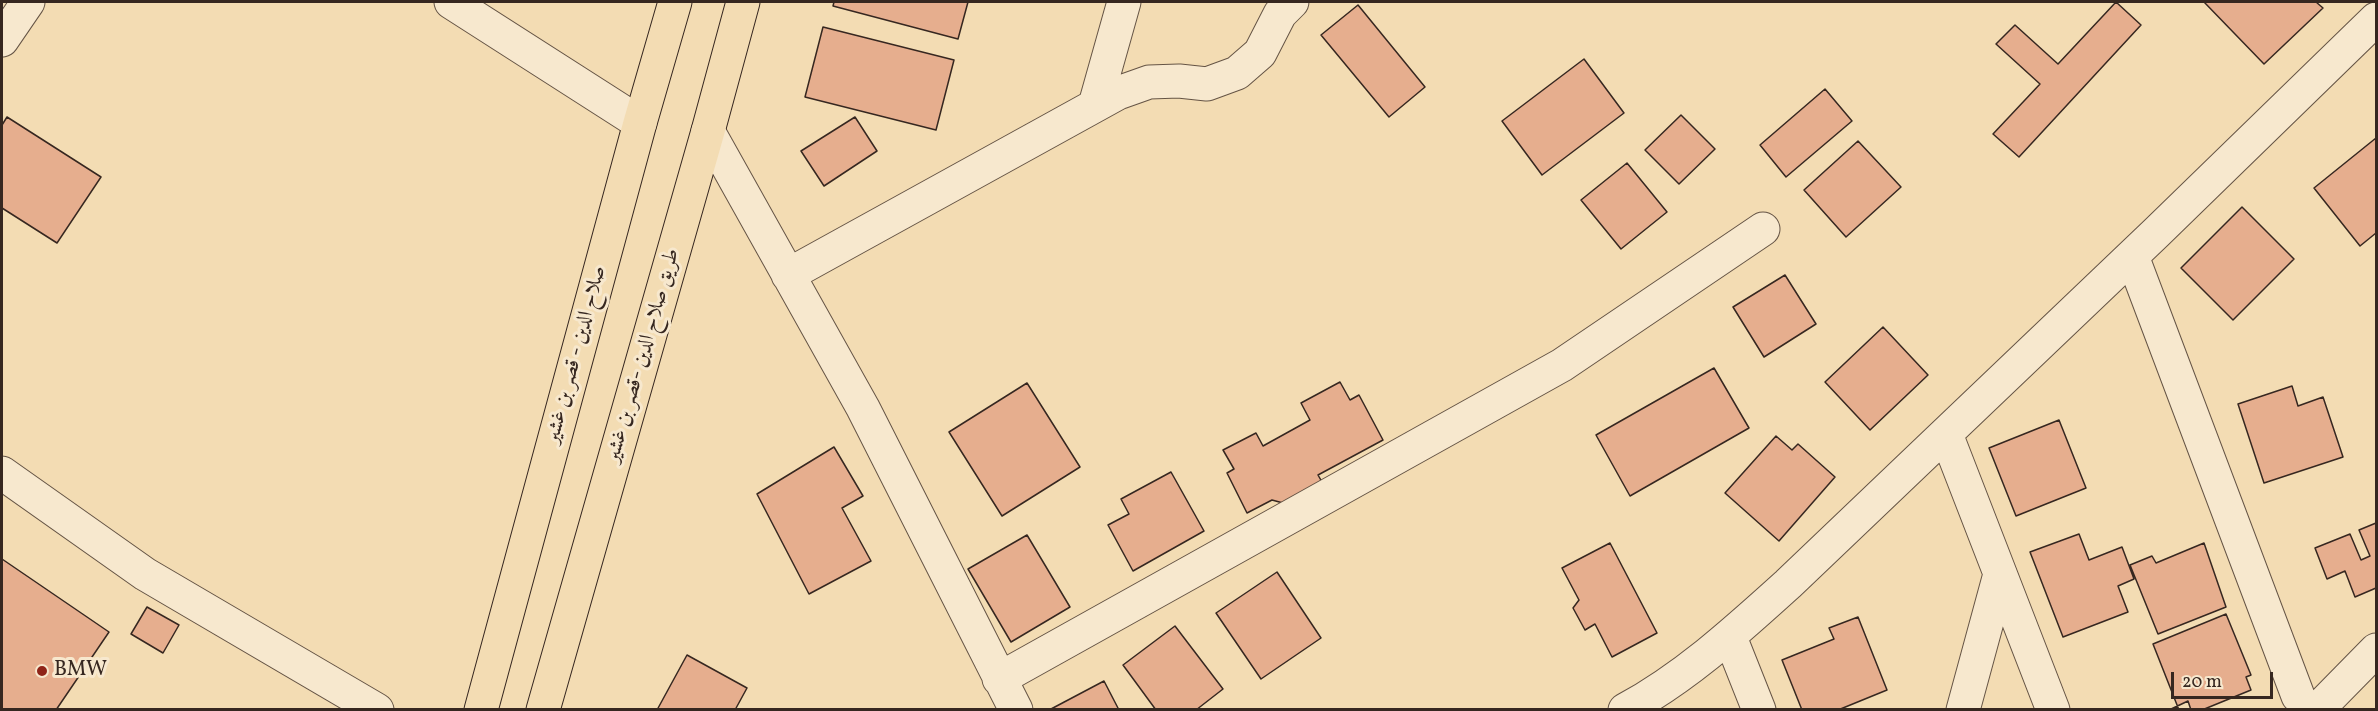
<!DOCTYPE html>
<html>
<head>
<meta charset="utf-8">
<style>
	body { margin:0 }
	#map { position:relative; width:2378px; height:711px; overflow:hidden; background:#f3dcb3; font-family:Vollkorn,serif }
	canvas { display:block }
	.frame { position:absolute; inset:0; border:3px solid #362720; pointer-events:none }
	.scale { position:absolute; left:2171px; top:672px; width:102px; height:27px; box-sizing:border-box; border:3px solid #362720; border-top:0; padding-left:8px; font-size:18px; line-height:21px; white-space:nowrap; color:#362720; -webkit-text-stroke:4px #f7e8ce; paint-order:stroke }
</style>
</head>
<body>
<div id="map">
<canvas width="2378" height="711"></canvas>
<div class="frame"></div>
<div class="scale">20 m</div>
</div>
<script>
const g = document.querySelector('canvas').getContext('2d');
g.lineJoin = 'round';
function fillPath(path, color) { g.fillStyle = color; g.fill(path, 'evenodd'); }
function strokePath(path, color, width, dash) { g.strokeStyle = color; g.lineWidth = width; g.lineCap = dash ? 'butt' : 'round'; g.setLineDash(dash || []); g.stroke(path); }
function write(font, color, halo, rows, align = 'center') {
  g.font = font + ' Vollkorn,Amiri,serif'; g.lineWidth = 6; g.setLineDash([]); g.textBaseline = 'middle'; g.strokeStyle = halo; g.fillStyle = color; for (const [text, x, y, turn = 0] of rows) {
    g.save(); g.translate(x, y); g.rotate((+turn || 0) * Math.PI / 180); g.textAlign = isNaN(turn) ? turn : align; if (halo) g.strokeText(text, 0, 0); g.fillText(text, 0, 0); g.restore();
  }
}
const building = new Path2D(`
	M834,2h134l-10,37 -125,-33z
	M2116,2l25,23 -122,132 -26,-23 47,-50 -44,-40 19,-19 43,39z
	M2204,2h112l7,6 -59,56z
	M1358,5l67,82 -36,30 -68,-82z
	M823,27l131,33 -18,70 -131,-33z
	M1584,59l40,54 -82,62 -40,-54z
	M1825,89l27,32 -66,56 -26,-32z
	M1681,115l34,34 -36,35 -34,-34z
	M7,117l94,60 -44,66 -55,-35v-83z
	M855,117l22,34 -53,35 -23,-35z
	M2376,138v95l-16,13 -46,-58z
	M1858,141l43,46 -55,50 -42,-47z
	M1627,163l40,49 -46,37 -40,-49z
	M2242,207l52,52 -61,61 -52,-52z
	M1785,275l31,49 -52,33 -31,-50z
	M1883,327l45,48 -58,55 -45,-48z
	M1714,368l35,60 -119,68 -34,-61z
	M1340,382l10,18 9,-5 24,45 -65,35 4,7 -39,21 -11,-3 -25,13 -20,-40 7,-4 -11,-19 33,-17 7,13 47,-26 -9,-17z
	M1027,383l53,84 -78,49 -53,-84z
	M2292,386l6,20 25,-9 20,60 -79,26 -26,-79z
	M2059,420l27,68 -70,28 -27,-68z
	M1776,436l16,14 6,-6 37,33 -56,64 -54,-48z
	M834,447l29,49 -21,12 29,53 -62,33 -52,-100z
	M1171,472l33,59 -71,40 -25,-46 21,-11 -8,-15z
	M2376,523v65l-21,9 -10,-26 -18,8 -12,-31 35,-14 11,26 9,-4 -11,-26z
	M2079,534l10,26 33,-13 12,32 -16,7 10,26 -65,25 -33,-85z
	M1027,535l43,72 -59,35 -43,-73z
	M1610,543l47,90 -45,24 -17,-33 -10,6 -12,-22 6,-8 -17,-32z
	M2204,543l22,64 -68,27 -28,-69 22,-9 4,7z
	M2,559l107,73 -53,78h-54z
	M1277,572l44,66 -60,41 -45,-66z
	M147,607l32,18 -16,28 -32,-19z
	M2226,614l25,61 -5,2 5,13 -49,20h-23l-26,-66z
	M1858,617l29,73 -49,20h-36l-20,-50 52,-21 -5,-11z
	M1175,626l48,63 -27,21h-40l-33,-45z
	M687,655l60,33 -12,22h-78z
	M1104,681l15,29h-68v-1z
	M2188,701l3,9h-22z`);
const minor = new Path2D(`
	M451,2l189,121
	M2,40l26,-38
	M1095,105l29,-103
	M708,131l155,277 153,302
	M2132,256l166,440
	M788,275l330,-182 31,-11 30,-1 28,3 30,-11 23,-20 20,-39 12,-12
	M1946,434l107,276
	M2,473l143,101 232,136
	M1730,637l29,73
	M999,679l563,-314 201,-136
	M2321,706l55,-56
	M1625,710c61,-33 112,-80 163,-126l368,-351 220,-214
	M1963,710l37,-136`);
const highway = new Path2D(`
	M481,710l159,-587 35,-121
	M543,710l165,-579 35,-129`);
const markers = [
	[42,671,6,"#8f2418"]
];
const streetNames = [
	["صلاح الدين - قصر بن غشير",577,355,-75],
	["طريق صلاح الدين -قصر بن غشير",644,356,-74]
];
const poiNames = [
	["BMW",54,671]
];
fillPath(building, '#e6ae8e');
strokePath(building, '#362720', 1.5);
strokePath(minor, '#655445', 35);
strokePath(highway, '#362720', 35);
strokePath(minor, '#f7e8ce', 33);
strokePath(highway, '#f3dcb3', 33);
for (const [x, y, r, color] of markers) { const dot = new Path2D(); dot.arc(x, y, r, 0, 2 * Math.PI); g.fillStyle = color; g.fill(dot); strokePath(dot, '#f7e8ce', 2); }
write('21px', '#362720', '#f7e8ce', streetNames);
write('21px', '#362720', '#f7e8ce', poiNames, 'left');
</script>
</body>
</html>
